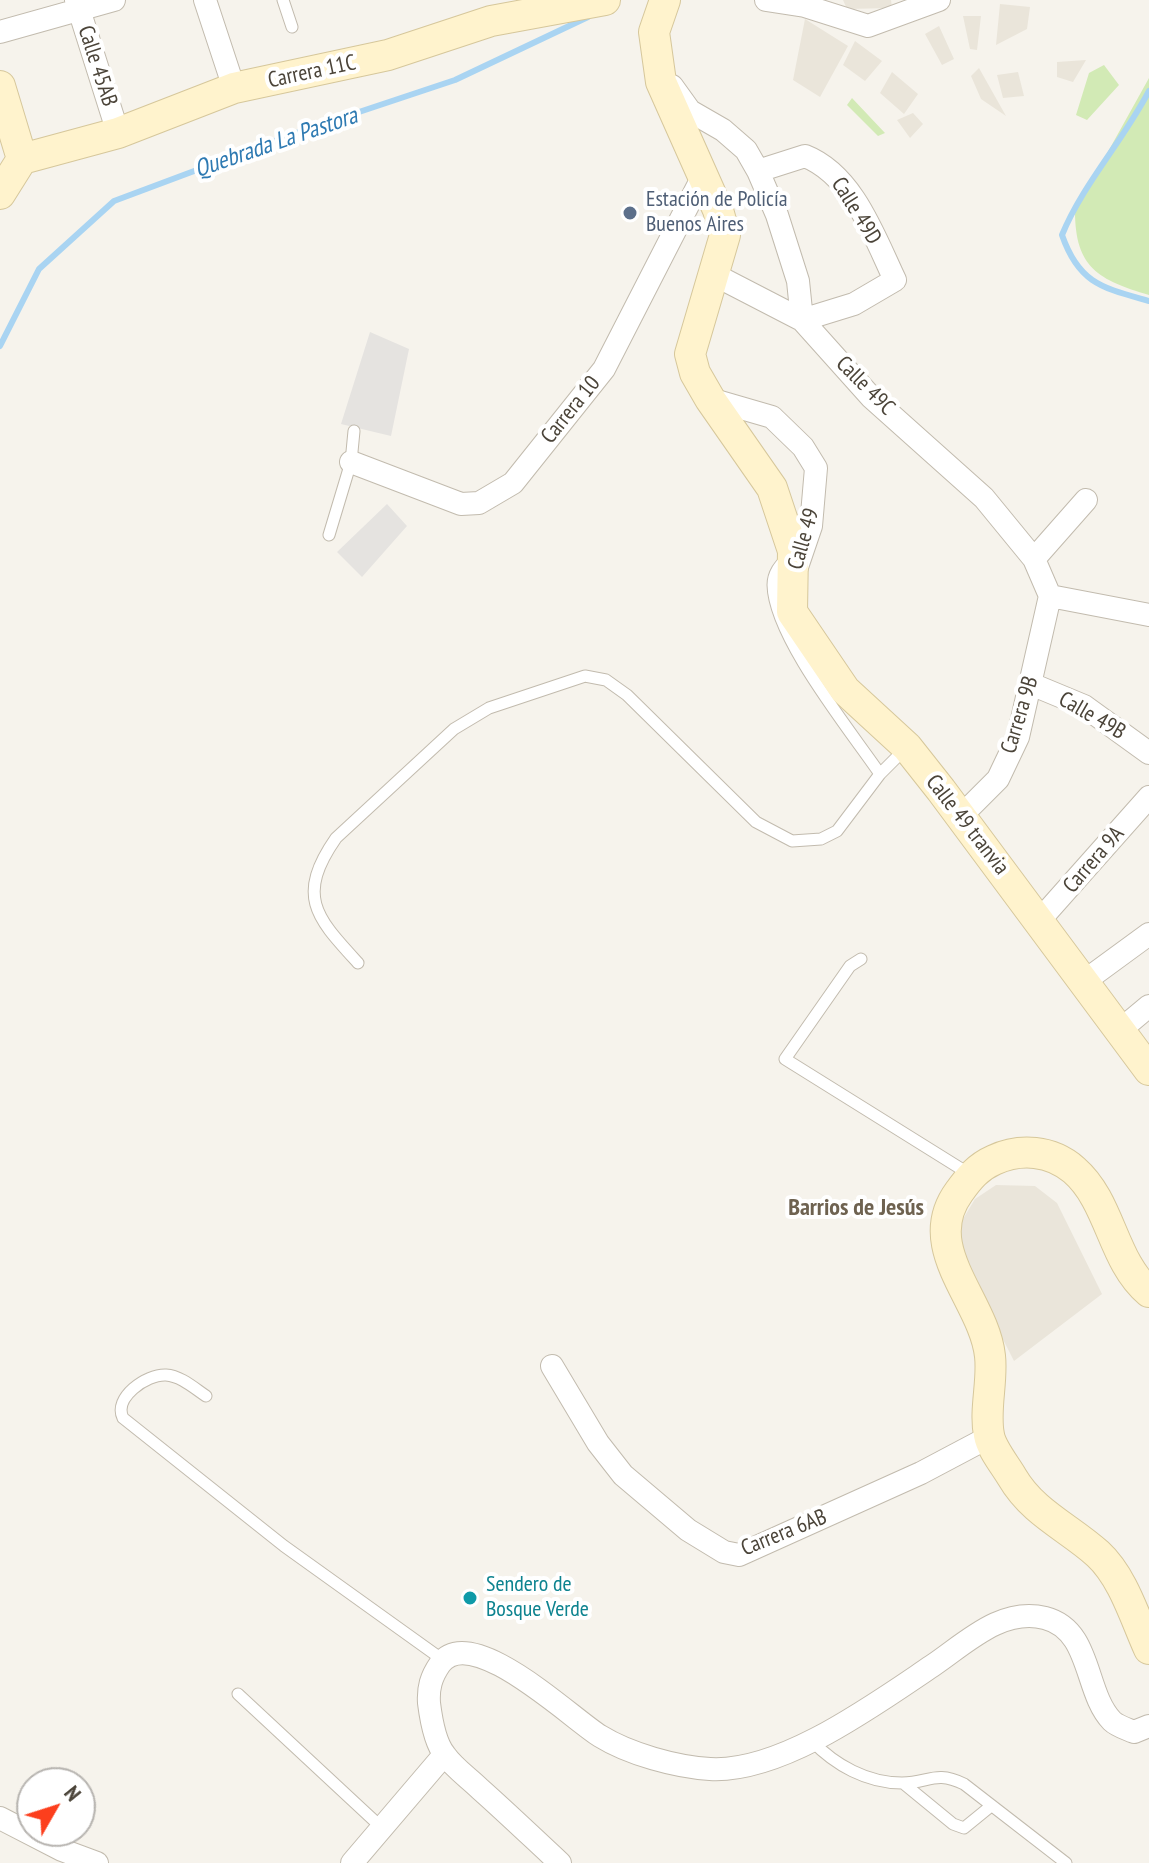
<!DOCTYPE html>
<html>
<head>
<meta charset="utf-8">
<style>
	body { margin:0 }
	#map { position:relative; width:1149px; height:1863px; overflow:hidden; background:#f6f3ec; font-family:"PT Sans Narrow",sans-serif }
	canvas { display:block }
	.north { position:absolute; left:16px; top:1767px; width:80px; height:80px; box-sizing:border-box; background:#fff; border:2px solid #b7b4b0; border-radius:50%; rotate:51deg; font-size:22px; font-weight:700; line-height:32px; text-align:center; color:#4b4439 }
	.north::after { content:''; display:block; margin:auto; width:28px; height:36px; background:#fc3f1d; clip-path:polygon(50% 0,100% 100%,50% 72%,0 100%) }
</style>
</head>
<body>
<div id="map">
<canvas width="1149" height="1863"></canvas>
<div class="north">N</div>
</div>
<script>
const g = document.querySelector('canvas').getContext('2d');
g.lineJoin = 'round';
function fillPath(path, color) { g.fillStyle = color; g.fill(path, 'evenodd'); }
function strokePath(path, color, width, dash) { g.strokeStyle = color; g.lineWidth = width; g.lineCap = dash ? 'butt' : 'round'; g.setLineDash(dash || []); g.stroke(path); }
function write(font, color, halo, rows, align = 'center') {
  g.font = font + ' "PT Sans Narrow",sans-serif'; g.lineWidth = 8; g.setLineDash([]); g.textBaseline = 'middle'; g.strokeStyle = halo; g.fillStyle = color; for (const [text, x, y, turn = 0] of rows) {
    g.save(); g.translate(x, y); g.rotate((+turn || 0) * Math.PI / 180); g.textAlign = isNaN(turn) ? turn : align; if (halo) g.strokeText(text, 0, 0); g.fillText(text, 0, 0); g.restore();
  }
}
const residential = new Path2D(`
	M843,0h48l1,8 -45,1z
	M1000,4l30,3 -3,22 -31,16z
	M963,16h18l-4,34 -7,-1z
	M805,19l43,27 -28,51 -27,-17z
	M939,26l15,33 -12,6 -17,-31z
	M855,41l27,20 -17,20 -22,-16z
	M1086,60l-13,22 -16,-5v-15z
	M979,68l27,48 -25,-17 -10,-23z
	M892,72l26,22 -14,20 -24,-21z
	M1018,72l6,24 -21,2 -6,-23z
	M913,113l10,11 -13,14 -13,-18z
	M996,1185l39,1 22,17 45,91 -88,67 -37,-73 -20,-59 18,-30z`);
const green = new Path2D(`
	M1104,65l15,20 -32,35 -11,-5 13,-42z
	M1149,78v217c-50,-15 -74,-27 -74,-84z
	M852,98l33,35 -7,3 -31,-31z`);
const parking = new Path2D(`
	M370,332l39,17 -18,87 -50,-12z
	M387,504l20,22 -45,51 -25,-25z`);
const stream = new Path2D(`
	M1149,91c-26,50 -66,93 -87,144 17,49 41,53 87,66
	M0,346l39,-77 75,-68 179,-67 162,-54 133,-63`);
const lane = new Path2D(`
	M283,0l9,27
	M329,535l22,-73 3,-31
	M787,558c-7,7 -14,15 -14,27 1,52 77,145 107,189
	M861,959l-11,7 -65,93 186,116
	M358,963c-41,-45 -63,-66 -22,-125l118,-109 35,-21 96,-32 21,4 21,15 129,127 36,19 29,-2 16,-8 43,-57 26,-26
	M206,1396c-12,-8 -25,-20 -40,-21 -20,-1 -53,23 -43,43l161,128 159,114
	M238,1694l143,133
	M812,1741c23,24 55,42 90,42 27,0 33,-13 62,1l102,79
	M903,1783l50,41 11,4 27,-22`);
const street = new Path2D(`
	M76,0l42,133
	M205,0l29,88
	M766,0l39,6 63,20 71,-26
	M0,32l114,-32
	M672,86l18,25 33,19 23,20 12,21 19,44 21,66 4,39 69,77 113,101 50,61 16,37 99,19
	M713,274l89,46 52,-16 41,-24c-21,-44 -42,-105 -90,-124l-47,15
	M710,399l62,18 31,30 13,21 -5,58 -14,41
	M351,462l110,42 18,-1 34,-20 91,-114 99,-193
	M1034,559l52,-59
	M1031,684l53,22 65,47
	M960,817l38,-38 20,-42 32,-141
	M1038,922l111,-125
	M1082,983l67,-49
	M1119,1031l30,-25
	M552,1366l46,77 25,32 65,55 36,22 15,3 182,-82 68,-36
	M0,1818l62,32 35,13
	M352,1863l92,-108
	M560,1863c-27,-25 -53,-50 -80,-74 -11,-11 -26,-21 -35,-34 -10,-12 -14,-36 -16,-52 -1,-15 2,-26 11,-39 31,-43 132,55 160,72 29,18 76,31 110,33 71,4 164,-64 222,-103 33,-22 69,-59 113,-48 47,12 39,74 67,103 5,5 15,8 22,11l15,-6`);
const secondary = new Path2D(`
	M665,0l-11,32 7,50 57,128 7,25 -35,119 5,19 15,26 62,89 21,63 -1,61 53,78 62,57 34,43 208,280
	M0,86l22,73
	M22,159l96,-26 116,-45 154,-33 103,-34 114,-21
	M0,194l22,-35
	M1149,1292c-37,-31 -38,-90 -75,-122 -23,-20 -54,-22 -80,-10 -16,7 -25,18 -35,32 -41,56 25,108 31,164 3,25 -6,54 -1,79 2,13 16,30 23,42 21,36 56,50 86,77 25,23 37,64 51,95`);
const markers = [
	[630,213,8,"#5c6f8a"],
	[470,1598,8,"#0f9aa8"]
];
const streetNames = [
	["Calle 45AB",97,66,72],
	["Carrera 11C",312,72,-12],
	["Calle 49D",856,211,58],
	["Calle 49C",865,386,45],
	["Carrera 10",571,410,-51],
	["Calle 49",804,539,-74],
	["Carrera 9B",1020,715,-73],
	["Calle 49B",1092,716,30],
	["Calle 49 tranvia",967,825,52],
	["Carrera 9A",1094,860,-49],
	["Carrera 6AB",784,1533,-22]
];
const serviceNames = [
	["Estación de Policía",646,200],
	["Buenos Aires",646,225]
];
const cultureNames = [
	["Sendero de",486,1585],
	["Bosque Verde",486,1610]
];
const waterNames = [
	["Quebrada La Pastora",276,143,-19]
];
const neighbourhoodNames = [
	["Barrios de Jesús",856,1208]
];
fillPath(residential, '#eae5da');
fillPath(green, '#d2eab5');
fillPath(parking, '#e5e3e0');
strokePath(stream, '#a9d4f2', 6);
strokePath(lane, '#c2bbae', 13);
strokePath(street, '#c2bbae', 24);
strokePath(secondary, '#d6c79b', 32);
strokePath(lane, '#fff', 11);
strokePath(street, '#fff', 22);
strokePath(secondary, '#fff3cd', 30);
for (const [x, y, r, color] of markers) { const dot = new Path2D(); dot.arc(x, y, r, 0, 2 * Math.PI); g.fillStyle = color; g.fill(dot); strokePath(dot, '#fff', 3); }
write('22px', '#4b4439', '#fff', streetNames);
write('22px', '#4e5e75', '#fff', serviceNames, 'left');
write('22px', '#0d838f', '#fff', cultureNames, 'left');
write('italic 24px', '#2e7ab2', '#fff', waterNames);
write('bold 24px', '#6e6250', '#fff', neighbourhoodNames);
</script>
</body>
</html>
